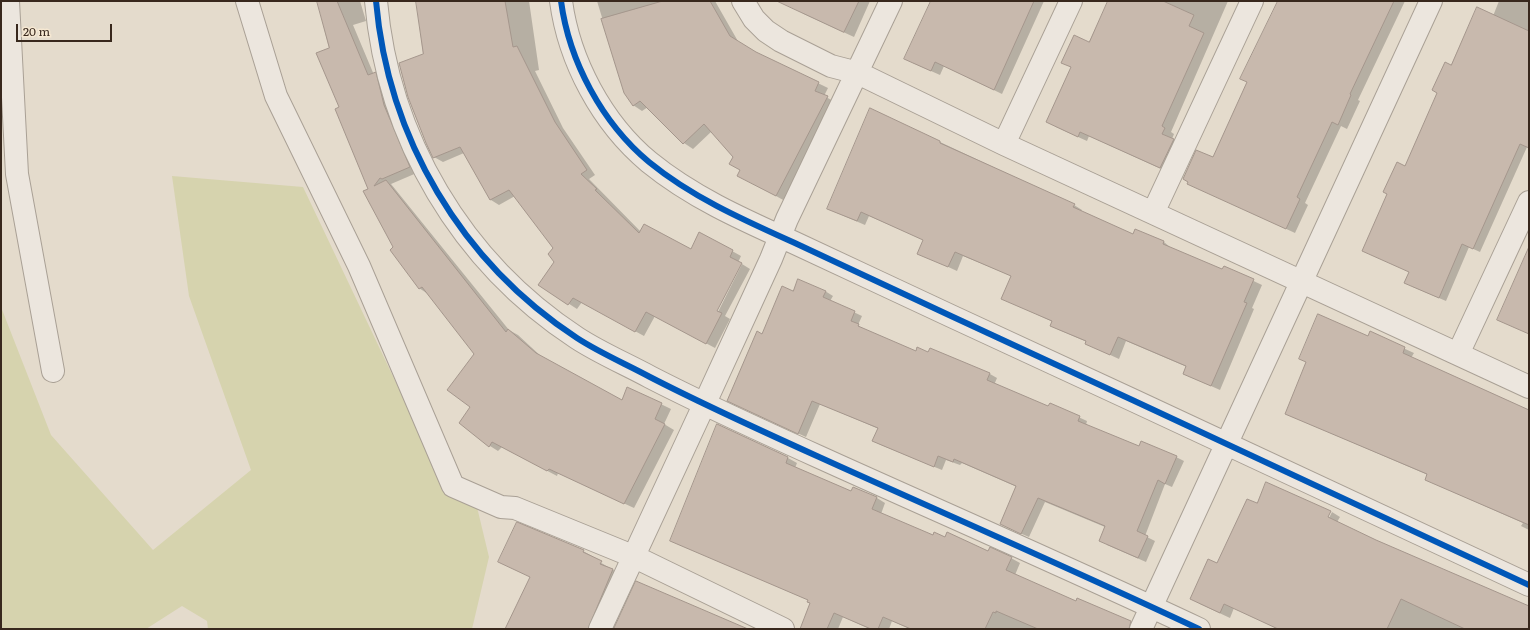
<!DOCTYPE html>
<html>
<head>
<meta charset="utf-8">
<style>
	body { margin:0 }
	#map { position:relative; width:1530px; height:630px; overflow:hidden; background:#e4dbcc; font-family:Literata,serif }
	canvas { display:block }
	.frame { position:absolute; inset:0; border:2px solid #38281d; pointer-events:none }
	.scale { position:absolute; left:16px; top:24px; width:96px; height:18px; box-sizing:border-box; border:2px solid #38281d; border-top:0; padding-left:5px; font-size:12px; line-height:14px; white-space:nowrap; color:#38281d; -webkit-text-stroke:3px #f6e8d2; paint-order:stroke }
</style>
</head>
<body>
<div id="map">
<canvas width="1530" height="630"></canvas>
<div class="frame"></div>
<div class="scale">20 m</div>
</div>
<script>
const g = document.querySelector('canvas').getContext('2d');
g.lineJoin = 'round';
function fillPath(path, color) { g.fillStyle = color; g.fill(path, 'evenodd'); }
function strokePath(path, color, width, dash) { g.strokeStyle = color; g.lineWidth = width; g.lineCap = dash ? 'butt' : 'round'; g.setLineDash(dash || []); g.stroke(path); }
const green = new Path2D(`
	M172,176l131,11 144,303 29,13 13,54 -17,72h-264l-1,-8 -25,-15 -36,23h-145v-322l50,128 102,115 98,-80 -62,-174z`);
const shadow = new Path2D(`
	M318,1h42l6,20 -13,4 21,50 8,5 37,92 -28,12 118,146 9,5 26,24 78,42 6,-13 43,21 -7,15 10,6 -40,78 -76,-35 -1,3 -55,-29 -4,4 -8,-5 -18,-39 4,-53 -48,-60 -9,-6 -24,-41 -26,-58 -29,-81 -9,-60z
	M417,1h112l10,69 -4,1 28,57 32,47 -6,4 52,53 50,18 41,1 9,5 -27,59 2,1 26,-52 8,5 -25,47 5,3 -15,29 -60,-32 -11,20 -62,-34 -5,7 -37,-24 16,-24 -1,-12 -40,-53 -16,9 -8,-5 -27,-47 -21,9 -9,-5 -9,-103z
	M597,1h118l24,42 19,11 70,34 -4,8 13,7 -52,98 -38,-21 -12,-24 -23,-25 -19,18 -9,-6 -36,-36 -6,4 -9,-6 -8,-12z
	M791,1h79l-16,36 -50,-23 -9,-6z
	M932,1h112l-42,93 -58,-28 -4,9 -27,-12z
	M1109,1h119l-57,131 3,2 -2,5 10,6 -12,28 -81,-37 -2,5 -31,-14 16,-59 -10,-6 27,-18z
	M1279,1h126l-47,99 2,1 -13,28 -6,-3 -36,77 3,2 -13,28 -106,-49 24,-25 35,-77z
	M1499,1h30v147l-2,-1 -47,105 -11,-5 -23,54 -33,-14 -3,-15 -5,-105 47,-101 41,-50z
	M940,142l134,63 8,5 -1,2 53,23 30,7 7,6 52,22 1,-3 38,18 -10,23 2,1 -34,81 -36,-16 3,-7 -61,-26 -7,18 -24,-11 -8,-6 -28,-12 -8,-4 2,-4 -50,-23 9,-23 -49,-20 -6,15 -39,-18 6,-13 -55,-24 -4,9 -28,-12z
	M825,291l8,5 -3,5 32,15 -4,9 7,6 51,21 74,22 7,4 -3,7 55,23 1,-4 37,17 -1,4 54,23 36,9 8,4 -12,26 -7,-3 -20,52 10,5 -9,21 -39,-17 -2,-18 -60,-25 -16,35 -21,-9 -7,-4 16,-37 -55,-24 -2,2 -14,-5 -4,10 -61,-25 -8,-4 6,-12 -59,-25 -14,33 -70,-32 26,-70 32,-43z
	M1370,333l44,20 -3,5 118,52v120l-8,-4 2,-3 -88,-39 -9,-5 2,-4 -142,-61 83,-77z
	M718,425l70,33 9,5 -2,5 57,24 25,6 8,5 -4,11 53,23 77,21 9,5 -5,12 100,54h-205l-18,-8 -3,8h-19l-27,-12 -5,12h-37l10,-26 -2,-3 -129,-55z
	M1257,504l70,18 5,-10 8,5 -3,5 39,19 153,66v22h-251l-44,-21 -4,10 -30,-14 18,-39z
	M583,551l9,5 -1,1 31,18 -25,54h-91z`);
const building = new Path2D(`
	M317,1h20l31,74 8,-3 8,33 26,62 -28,12 -2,-1 -6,8 12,-6 120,152 2,-3 28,24 86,47 5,-13 35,16 -7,16 10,5 -41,80 -75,-35 -2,2 -55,-29 -3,5 -30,-24 11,-16 -23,-17 27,-36 -52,-67 -3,2 -29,-39 3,-3 -30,-56 5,-2 -33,-80 4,-2 -23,-54 13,-5z
	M416,1h89l8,46 4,-1 38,76 32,48 -6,4 16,15 -2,1 44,43 5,-9 47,25 8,-17 34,18 -3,7 12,6 -25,48 5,2 -16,31 -60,-32 -11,20 -62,-34 -5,7 -30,-20 16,-23 -6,-8 5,-6 -44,-58 -19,10 -30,-53 -27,11 -7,-15 -18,-46 -9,-34 24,-9z
	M663,1h47l20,35 26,16 63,30 -4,9 13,5 -52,100 -39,-20 3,-6 -11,-6 4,-7 -29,-33 -21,20 -43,-43 -7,5 -9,-13 -23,-74z
	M777,1h82l-15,31z
	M931,1h103l-40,89 -59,-28 -4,9 -27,-12z
	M1108,1h55l31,14 -5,11 15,7 -42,93 3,2 -3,6 12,5 -14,29 -80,-36 -2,5 -32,-15 25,-55 -10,-4 13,-28 15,7z
	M1278,1h116l-44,93 1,1 -13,30 -6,-3 -35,75 3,2 -14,30 -99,-45 1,-2 -5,-3 13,-29 17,7 34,-75 -7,-3z
	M1477,7l52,24v117l-9,-4 -47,105 -11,-5 -23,54 -35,-15 5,-11 -47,-21 25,-57 -4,-2 14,-30 8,4 32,-73 -5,-3 13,-28 6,3z
	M870,108l70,33v2l135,61 -2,3 60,27 2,-5 29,12 -1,3 59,25 2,-3 30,13 -10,23 3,1 -36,83 -28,-12 3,-8 -68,-29 -8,18 -25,-11 1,-3 -36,-15 2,-5 -51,-22 10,-23 -56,-24 -7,15 -31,-13 6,-14 -62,-28 -4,9 -30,-12z
	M1529,247v87l-32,-14z
	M798,279l28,12 -3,6 32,14 -4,10 8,3 -1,2 58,25 1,-4 11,5 2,-4 60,25 -3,7 61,26 2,-3 30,13 -2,5 61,25 2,-5 36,15 -12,28 -7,-4 -21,51 11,5 -10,22 -39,-17 6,-15 -67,-28 -17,36 -21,-10 16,-38 -62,-27 -1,3 -15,-6 -4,11 -62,-26 6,-13 -66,-27 -14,33 -71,-33 30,-70 5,3 20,-48 11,5z
	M1318,314l50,22 2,-5 35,16 -2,6 126,57v115l-104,-45 2,-6 -142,-60 21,-52 -7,-3z
	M717,424l71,33 -2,6 65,28 2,-4 24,10 -5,12 61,26 1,-3 11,5 2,-5 41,19 2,-4 22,10 -6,13 70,31 1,-3 54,23 -2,8h-91l-42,-18v2l-3,-1 -8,17h-74l-28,-12 -5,12h-7l-37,-16 -7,16h-27l10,-26 -3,-1 1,-2 -138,-59z
	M1266,482l65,29 -3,6 48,23 153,66v23h-64l-64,-30 -14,30h-109l-54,-25 -4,9 -30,-14 18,-40 9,4 30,-64 10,4z
	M517,522l67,28 -1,2 19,9 -2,3 13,5 -25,60h-83l25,-52 -32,-15z
	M636,581l112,48h-134z`);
const street = new Path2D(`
	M8,1l9,173 36,197
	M247,1l29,95 83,170 94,220 48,21 14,1 120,49 148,72
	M376,1c12,137 85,261 201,337 23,15 49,26 73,39 62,32 125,60 189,89 120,54 241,107 360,163
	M561,1c8,60 41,122 88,161 44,36 97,59 148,82 51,24 103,48 154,72 193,89 386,179 578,269
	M743,1l11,18 12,12 15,10 50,25 27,7 146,71 525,243
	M1004,144l67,-143
	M1153,213l99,-212
	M1458,354l71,-152
	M600,629l104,-224 67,-146 16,-40 104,-218
	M1141,629l290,-628`);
const cycleway = new Path2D(`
	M376,1c12,137 85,261 201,337 23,15 49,26 73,39 62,32 125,60 189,89 120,54 241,107 360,163
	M561,1c8,60 41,122 88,161 44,36 97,59 148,82 51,24 103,48 154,72 193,89 386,179 578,269`);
fillPath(green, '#d6d3ae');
fillPath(shadow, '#0003');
fillPath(building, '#c8b9ad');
strokePath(building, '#a4968c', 1);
strokePath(street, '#a9a095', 24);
strokePath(street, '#ece6de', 22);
strokePath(cycleway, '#0057b8', 6);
</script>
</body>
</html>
